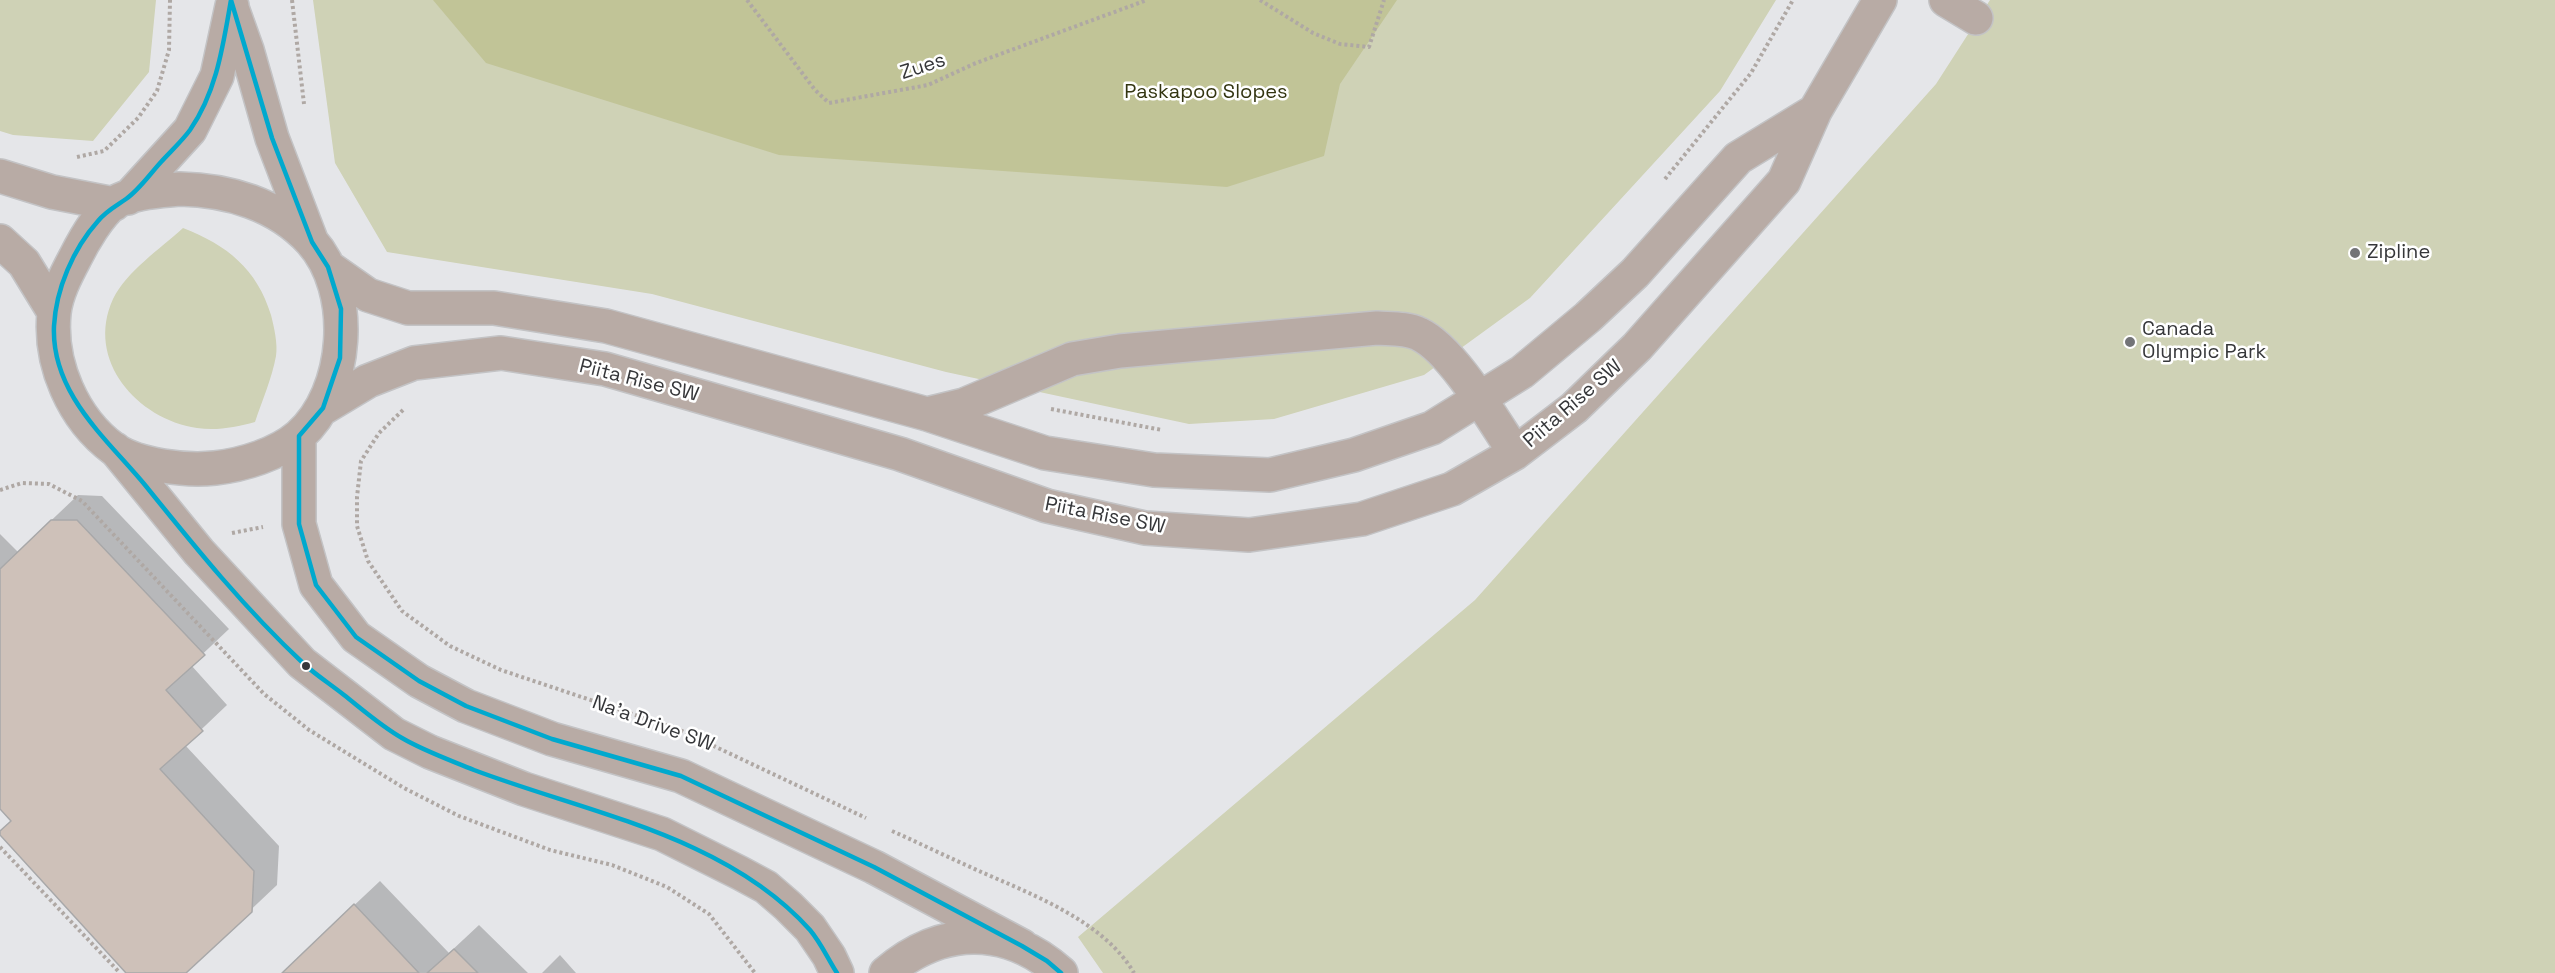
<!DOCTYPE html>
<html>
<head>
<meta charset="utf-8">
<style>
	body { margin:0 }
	canvas { display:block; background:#e5e6e9 }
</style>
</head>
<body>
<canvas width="2555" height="973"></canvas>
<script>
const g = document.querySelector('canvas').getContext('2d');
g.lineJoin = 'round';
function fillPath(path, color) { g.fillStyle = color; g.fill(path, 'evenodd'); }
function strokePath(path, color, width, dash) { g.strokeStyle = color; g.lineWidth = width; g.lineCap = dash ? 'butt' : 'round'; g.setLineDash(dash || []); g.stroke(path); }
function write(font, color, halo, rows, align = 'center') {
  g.font = font + ' "Space Grotesk",sans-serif'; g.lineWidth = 5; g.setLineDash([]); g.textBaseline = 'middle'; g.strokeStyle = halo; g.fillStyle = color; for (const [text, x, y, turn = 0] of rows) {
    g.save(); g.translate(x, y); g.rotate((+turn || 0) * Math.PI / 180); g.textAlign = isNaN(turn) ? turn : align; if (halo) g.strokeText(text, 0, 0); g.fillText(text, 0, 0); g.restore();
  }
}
const green = new Path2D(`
	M0,0h156l-7,72 -56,69 -80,-6 -13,-4z
	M313,0h1463l-56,91 -190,207 -106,77 -150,44 -85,5 -243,-52 -294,-78 -265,-42 -52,-89z
	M1990,0h565v973h-1452l-25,-36 397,-337 461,-516z
	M183,228c44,17 74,41 88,87 3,12 7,29 5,41 -4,22 -14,45 -21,66 -19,5 -38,9 -58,6 -60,-9 -112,-68 -84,-129 14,-28 47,-50 70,-71z`);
const forest = new Path2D(`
	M433,0h964l-57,84 -16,72 -97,31 -448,-32 -293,-92z`);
const shadow = new Path2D(`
	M78,495l24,1 127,133 -38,36 36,40 -42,40 94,101 -2,39 -93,88h-55l-116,-153 -13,-13v-273l18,18z
	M380,881l69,72 30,-28 49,48h-246z
	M560,955l16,18h-34z`);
const building = new Path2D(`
	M51,520h26l128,135 -39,35 37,41 -43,38 94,102 -2,41 -66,61h-60l-126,-138v-4l11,-10 -11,-12v-240z
	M354,904l65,69h-137z
	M454,949l24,24h-51z`);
const path = new Path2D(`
	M292,0l12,104
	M747,0l68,90 14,13 99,-18 48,-22 171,-63
	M1260,0l53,33 27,11 29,3 15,-47
	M77,157l27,-6 34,-33 19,-27 12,-41 1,-50
	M1665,179l86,-106 42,-73
	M1051,409l111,21
	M403,410l-24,23 -18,28 -4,36v29l11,35 34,50 48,35 51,24 179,60 186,88
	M0,490l22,-7 27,1 33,17 182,193 45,36 95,58 55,28 91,34 62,15 55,22 42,27 46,59
	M232,533l31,-6
	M892,831c29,13 58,27 87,40 52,23 125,50 155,102
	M0,847l120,126`);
const minor = new Path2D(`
	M1946,0l30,18
	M232,8l15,42 25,88 39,102
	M0,176l52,16 62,12
	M180,189c48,1 97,15 131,52 45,50 38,151 -12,195 -21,18 -56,29 -84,32 -28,3 -77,-2 -101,-19 -41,-30 -65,-85 -60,-136 2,-19 12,-38 21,-55 8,-16 24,-44 39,-55 18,-11 46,-12 66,-14z
	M128,198l62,-68 27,-54 15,-70
	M0,241l24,22 30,49
	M328,267l40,28 40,13h86l112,18 321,88 118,39 109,17 116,5 84,-20 78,-27 90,-56 66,-55 47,-44 103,-115 77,-47
	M323,408l45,-27 46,-18 87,-10 104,16 295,85 147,52 98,22 104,7 113,-16 90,-30 63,-36 59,-45 63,-61 147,-166 31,-70 65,-111
	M927,414l37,-9 108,-46 48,-8 257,-23c13,1 30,0 42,6 34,16 74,86 96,119
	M299,436v88l17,61 40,52 63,44 47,25 86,33 129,37 193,91 148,79
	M115,449l84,103 103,111 92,71 36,18 94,37 138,45 78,39 26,14 22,19 22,22 19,28 8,17
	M886,973c55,-47 120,-49 175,0`);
const bus1 = new Path2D(`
	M231,0l41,138 40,104 16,25 13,42 -1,49 -17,50 -24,28v88l17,61 40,52 63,44 47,25 86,33 129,37 193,91 148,79 25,15 14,12
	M231,0c-8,45 -14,91 -41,130 -8,11 -20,22 -29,32 -11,12 -22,28 -35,37 -10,7 -20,12 -28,22 -25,28 -42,68 -44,105 -3,67 52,112 91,159 50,62 100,124 159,179 12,11 26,20 40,31 19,15 37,31 58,43 22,13 48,22 72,32 114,43 252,66 336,160 11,13 18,29 27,43`);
const markers = [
	[2355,253,6,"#737477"],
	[2130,342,6,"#737477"],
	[306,666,5,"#36373a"]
];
const streetNames = [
	["Zues",923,67,-18],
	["Piita Rise SW",639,381,14],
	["Piita Rise SW",1573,404,-41],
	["Piita Rise SW",1105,516,11],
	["Na'a Drive SW",653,724,20]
];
const parkNames = [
	["Paskapoo Slopes",1206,93]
];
const poiNames = [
	["Zipline",2367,253],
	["Canada",2142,330],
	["Olympic Park",2142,353]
];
fillPath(green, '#cfd2b6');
fillPath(forest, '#c1c497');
fillPath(shadow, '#0003');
fillPath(building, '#cec1b9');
strokePath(building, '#a8a8a9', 1.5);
strokePath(minor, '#c3c3c5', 36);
strokePath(path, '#afa8a4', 4, [3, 3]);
strokePath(minor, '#b8aba5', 33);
strokePath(bus1, '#00a9ce', 4.5);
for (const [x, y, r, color] of markers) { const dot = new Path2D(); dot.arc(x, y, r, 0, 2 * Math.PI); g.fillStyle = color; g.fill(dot); strokePath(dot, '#fff', 2); }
write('20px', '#36373a', '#fff', streetNames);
write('20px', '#333511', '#fff', parkNames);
write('20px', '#36373a', '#fff', poiNames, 'left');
</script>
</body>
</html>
